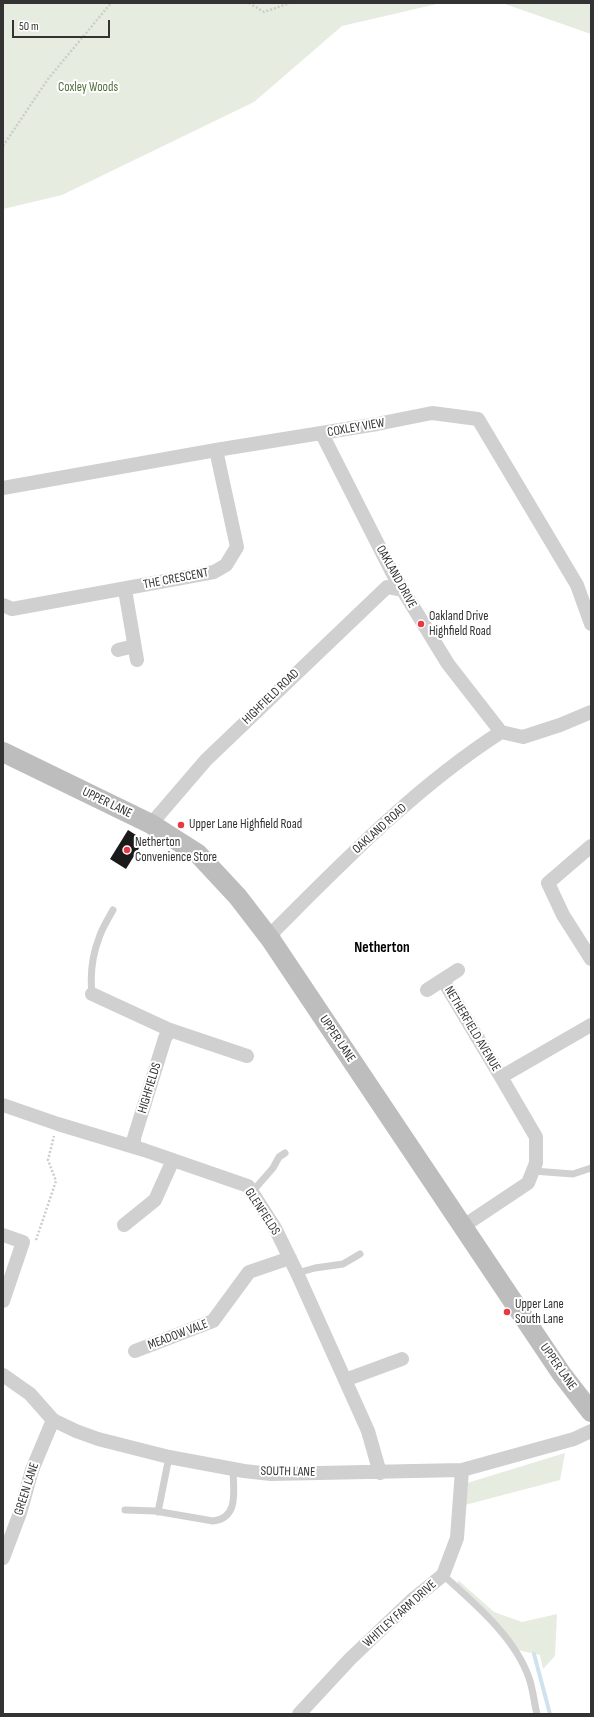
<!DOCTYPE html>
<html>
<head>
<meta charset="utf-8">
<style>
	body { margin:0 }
	#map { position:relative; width:594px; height:1717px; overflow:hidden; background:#fff; font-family:"Sofia Sans Condensed",sans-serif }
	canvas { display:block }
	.frame { position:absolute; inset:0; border:4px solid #333; pointer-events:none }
	.scale { position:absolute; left:12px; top:20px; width:98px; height:18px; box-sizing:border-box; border:2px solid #333; border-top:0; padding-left:5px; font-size:12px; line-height:14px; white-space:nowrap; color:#333; -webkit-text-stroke:3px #fff; paint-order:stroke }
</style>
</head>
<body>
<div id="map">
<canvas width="594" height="1717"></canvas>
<div class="frame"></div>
<div class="scale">50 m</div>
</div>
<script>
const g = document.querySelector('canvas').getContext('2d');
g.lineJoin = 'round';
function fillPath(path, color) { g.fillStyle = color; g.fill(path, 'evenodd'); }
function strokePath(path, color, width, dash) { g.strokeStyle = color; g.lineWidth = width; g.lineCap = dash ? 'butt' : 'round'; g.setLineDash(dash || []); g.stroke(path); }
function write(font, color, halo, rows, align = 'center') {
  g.font = font + ' "Sofia Sans Condensed",sans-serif'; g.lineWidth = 4; g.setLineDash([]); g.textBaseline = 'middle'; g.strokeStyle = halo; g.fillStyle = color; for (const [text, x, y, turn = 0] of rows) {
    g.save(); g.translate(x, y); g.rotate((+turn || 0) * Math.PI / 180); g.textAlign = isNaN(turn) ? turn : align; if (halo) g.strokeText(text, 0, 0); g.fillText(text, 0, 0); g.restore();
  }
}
const green = new Path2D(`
	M3,3h438l-99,23 -88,76 -192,93 -59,14z
	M502,3h89v31z
	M565,1453l-5,27 -95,25 2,-22z
	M458,1580l36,32 28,10 35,-8 -2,42 -12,13 -3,-14 -27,-6 -56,-62z`);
const stream = new Path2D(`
	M534,1654l16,60`);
const building = new Path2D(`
	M128,830l16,10 -18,29 -16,-10z`);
const path = new Path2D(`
	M249,3l15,9 26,-9
	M590,3h1
	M3,146l45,-67 63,-76
	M36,1240l20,-59 -8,-21 6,-24`);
const lane = new Path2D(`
	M92,994c-2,-19 0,-38 7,-56 3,-10 9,-19 14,-28
	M533,1171l40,3 18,-6
	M252,1192l21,-24 6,-11 6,-4
	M297,1273l18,-5 28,-4 17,-10
	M125,1510l30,1 58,10c27,-3 20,-32 20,-52
	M158,1512l11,-55
	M443,1575c31,28 72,62 86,103 4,11 5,24 8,36`);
const street = new Path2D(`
	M322,434l71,140 55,90 53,68 22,5 37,-12 31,-13
	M3,488l213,-38 161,-26 55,-11 46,6 99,166 14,39
	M125,590l12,70
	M3,605l9,4 202,-37 12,-7 11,-18 -21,-97
	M118,650l16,-4
	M151,824l55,-64 181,-173 15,3
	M591,846l-43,37 15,32 28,44
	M271,940l4,-10c71,-71 142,-144 226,-198
	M443,980l58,97
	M427,990l31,-20
	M92,994l78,36
	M3,1105l55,19 86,26 104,36 27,42 22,45 71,158 12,42
	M134,1147v-9l31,-100 5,-8 77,26
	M124,1225l31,-25 18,-40
	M462,1227l66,-44 8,-20v-26l-35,-60 90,-52
	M3,1235l20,7 -20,59
	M135,1351l78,-30 36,-49 41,-14
	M3,1375l27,19 23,26 23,11 22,8 71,18 75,14 27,3 191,-4 112,-31 17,-8
	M345,1380l57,-21
	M3,1558l17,-45 12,-43 21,-50
	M299,1714l51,-55 61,-58 32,-26 14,-37 5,-68`);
const secondary = new Path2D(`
	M3,752l148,72 47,30 40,43 33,43 290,433 30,39`);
const markers = [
	[421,624,4,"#e63946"],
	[181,825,4,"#e63946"],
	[127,850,4,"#e63946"],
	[507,1312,4,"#e63946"]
];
const parkNames = [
	["Coxley Woods",88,88]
];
const streetNames = [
	["COXLEY VIEW",356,428,-10],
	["OAKLAND DRIVE",396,577,61],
	["THE CRESCENT",176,579,-11],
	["HIGHFIELD ROAD",271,697,-44],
	["UPPER LANE",107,803,26],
	["OAKLAND ROAD",380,829,-42],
	["NETHERFIELD AVENUE",472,1029,59],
	["UPPER LANE",337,1039,56],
	["HIGHFIELDS",150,1088,-73],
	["GLENFIELDS",262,1212,57],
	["MEADOW VALE",178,1335,-21],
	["UPPER LANE",558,1367,55],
	["SOUTH LANE",288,1472,1],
	["GREEN LANE",27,1489,-72],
	["WHITLEY FARM DRIVE",400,1614,-42]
];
const poiNames = [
	["Oakland Drive",429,617],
	["Highfield Road",429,632],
	["Upper Lane Highfield Road",189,825],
	["Netherton",135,843],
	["Convenience Store",135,858],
	["Upper Lane",515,1305],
	["South Lane",515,1320]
];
const quarterNames = [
	["Netherton",382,948]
];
fillPath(green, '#e6ecdf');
strokePath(stream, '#cfe2ee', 4);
fillPath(building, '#1a1a1a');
strokePath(path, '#cdcdcd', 2.5, [2, 2]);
strokePath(lane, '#d0d0d0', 7);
strokePath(street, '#d0d0d0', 14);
strokePath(secondary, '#bdbdbd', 20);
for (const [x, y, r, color] of markers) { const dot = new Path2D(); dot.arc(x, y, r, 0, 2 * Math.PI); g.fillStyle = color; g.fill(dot); strokePath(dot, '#fff', 1.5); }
write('13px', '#56703f', '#fff', parkNames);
write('13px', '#333', '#fff', streetNames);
write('13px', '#333', '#fff', poiNames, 'left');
write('bold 15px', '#000', '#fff', quarterNames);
</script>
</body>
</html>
